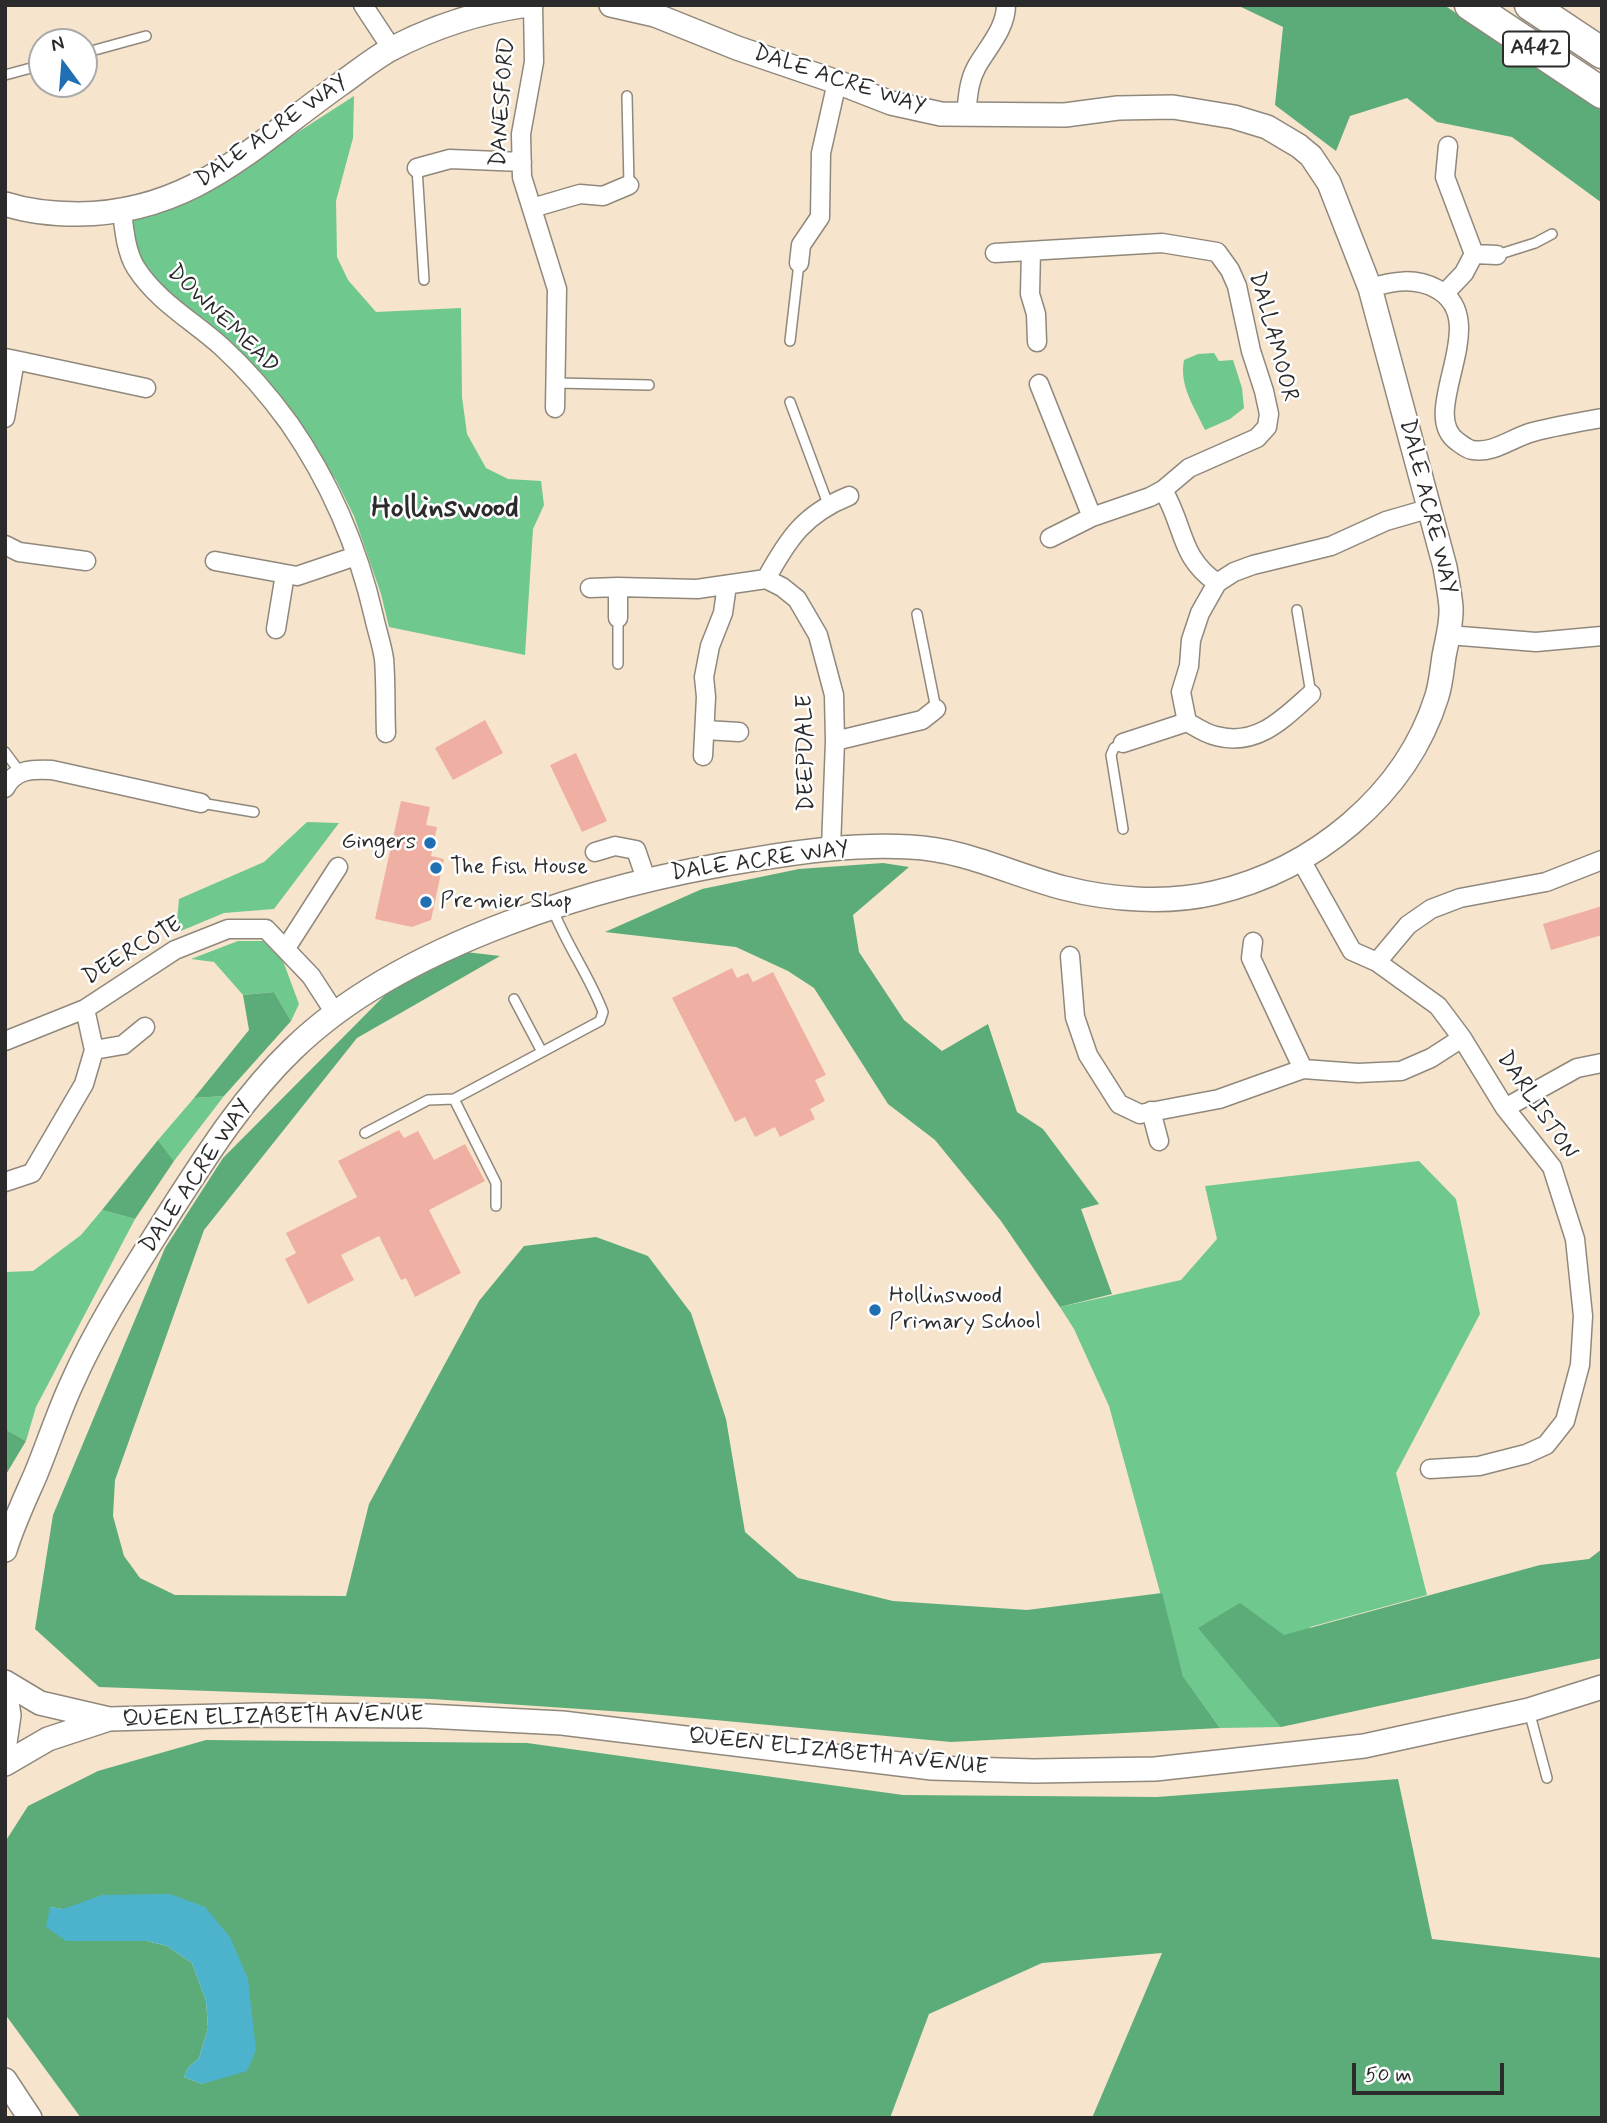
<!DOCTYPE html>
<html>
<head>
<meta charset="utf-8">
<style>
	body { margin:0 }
	#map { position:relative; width:1607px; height:2123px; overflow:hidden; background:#f6e4cc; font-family:Mynerve,sans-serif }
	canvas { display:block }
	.frame { position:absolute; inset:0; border:7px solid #2b2b2b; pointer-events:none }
	.north { position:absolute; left:28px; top:28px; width:70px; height:70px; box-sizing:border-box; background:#fff; border:2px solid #aaa; border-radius:50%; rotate:344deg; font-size:19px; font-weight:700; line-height:28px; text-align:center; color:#2b2b2b }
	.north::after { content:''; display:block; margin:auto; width:24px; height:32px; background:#1f6fb2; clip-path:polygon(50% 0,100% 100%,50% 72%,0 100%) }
	.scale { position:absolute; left:1352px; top:2063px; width:152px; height:32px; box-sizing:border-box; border:4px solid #2b2b2b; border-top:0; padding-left:9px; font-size:21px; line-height:24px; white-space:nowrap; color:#2b2b2b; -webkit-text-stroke:5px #fff; paint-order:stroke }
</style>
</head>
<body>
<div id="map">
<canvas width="1607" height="2123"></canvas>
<div class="frame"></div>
<div class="north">N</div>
<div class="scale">50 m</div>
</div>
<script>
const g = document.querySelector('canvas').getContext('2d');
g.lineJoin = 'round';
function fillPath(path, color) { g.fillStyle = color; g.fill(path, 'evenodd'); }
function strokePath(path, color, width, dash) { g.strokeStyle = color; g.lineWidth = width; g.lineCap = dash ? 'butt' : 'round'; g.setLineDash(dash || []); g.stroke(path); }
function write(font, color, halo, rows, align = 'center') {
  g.font = font + ' Mynerve,sans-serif'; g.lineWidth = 5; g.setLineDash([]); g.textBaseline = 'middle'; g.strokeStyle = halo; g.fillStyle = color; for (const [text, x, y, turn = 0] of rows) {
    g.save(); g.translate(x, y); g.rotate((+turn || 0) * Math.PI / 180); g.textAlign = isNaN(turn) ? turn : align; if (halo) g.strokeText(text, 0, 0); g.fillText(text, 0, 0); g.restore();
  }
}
const green = new Path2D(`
	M354,96l-1,42 -17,63 1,56 11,23 28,32 85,-4 1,89 5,37 19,34 22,11 33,2 3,24 -11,24 -8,126 -136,-28 -8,-33 -27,-78 -18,-36 -43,-59 -118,-119 -37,-41 -9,-46 109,-44z
	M1214,353l5,8 14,-1 9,28 2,20 -14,11 -25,11c-11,-24 -26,-44 -21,-70l14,-6z
	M307,822l32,1 -65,86 -50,4 -48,20 3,-34 85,-37z
	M238,941h25l20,20 16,43 -8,17 -17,-29 -31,3 -29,-33 -23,-3z
	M224,1096l-50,65 -16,-21 36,-42z
	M1419,1161l37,38 24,115 -84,159 31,122 -117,32 -29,100 -61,1 -37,-52 -74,-270 -35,-77 -14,-22 121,-27 36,-41 -12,-53z
	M102,1210l33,9 -99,188 -10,34 -21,-12v-157l28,-1 48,-36z`);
const forest = new Path2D(`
	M1237,5h207l158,106v92l-90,-66 -75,-15 -30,-24 -57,18 -14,35 -61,-46 8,-78z
	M883,863l26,4 -56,48 6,37 45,68 38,31 46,-27 29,88 26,17 56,75 -18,5 31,85 -52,13 -59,-86 -66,-81 -47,-36 -74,-116 -26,-17 -52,-24 -131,-15 97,-43 97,-20z
	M466,952l34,4 -143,82 -153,192 -89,250 -2,36 11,40 16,22 35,17 171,1 23,-92 110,-203 45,-55 72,-9 52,19 43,57 35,106 19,113 53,46 95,23 134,9 135,-17 21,83 37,52 -269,14 -311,-29 -208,-14 -333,-12 -64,-58 18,-114 112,-267 58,-90 165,-166z
	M274,992l17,29 -67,75 -30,2 55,-68 -6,-35z
	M158,1140l16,21 -39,58 -33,-9z
	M5,1429l21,12 -21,35z
	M1602,1549v109l-321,69 -83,-99 42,-25 44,32 256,-70 49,-6z
	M206,1740l321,3 376,52 254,2 241,-18 34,160 170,19v160h-510l70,-165 -120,10 -113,51 -39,104h-809l-76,-104v-172l23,-36 70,-35zM50,1907l180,30 -28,147 -18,-7 4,-9 11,-10 9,-30 -2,-27 -14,-38 -25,-17 -20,-5h-81z`);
const water = new Path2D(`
	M170,1894l35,13 25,30 18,42 8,71 -9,21 -45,13 -18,-7 4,-9 11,-10 9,-30 -2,-27 -14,-38 -25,-17 -20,-5h-81l-20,-14 4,-20 13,2 39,-14z`);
const building = new Path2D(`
	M485,720l18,33 -50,27 -18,-32z
	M576,753l31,68 -25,11 -32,-67z
	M401,801l29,6 -4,18 11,2 -6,29 13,3 -13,61 -19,7 -37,-8z
	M1602,906v29l-51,15 -8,-26z
	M732,968l5,10 11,-5 5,9 20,-10 53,103 -11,5 10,21 -15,8 5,10 -35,18 -5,-10 -20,10 -10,-20 -10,5 -63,-124z
	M399,1130l5,8 14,-7 16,29 31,-16 20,37 -56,29 32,63 -46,24 -9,-19 -5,2 -22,-44 -38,19 13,25 -46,24 -23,-45 11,-6 -10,-20 71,-36 -19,-36z`);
const service = new Path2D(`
	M84,53l62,-17
	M5,75l37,-10
	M627,96l2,89
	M417,168l7,112
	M1497,255l38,-12 17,-9
	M790,341l9,-78
	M556,383l93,2
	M790,402l38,102
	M1297,610l14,84
	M917,614l19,95
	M618,618v46
	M1123,743l-9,5 -3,7 12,74
	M5,752l15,20
	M201,803l53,9
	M514,999l28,53 58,-31 3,-9c-13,-35 -36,-66 -50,-102
	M454,1099l42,84v23
	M365,1133l63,-33 26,-1 88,-47
	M1529,1711l18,67`);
const minor = new Path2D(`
	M363,5l29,44
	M533,5l1,57 -13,72 1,43 35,112 -2,119
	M966,115c2,-17 2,-33 11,-49 11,-19 29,-38 29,-61
	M417,168l33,-9 72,3
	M532,208l48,-14 23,2 26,-11
	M122,211c2,18 4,41 14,57 21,33 57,53 86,79 24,22 48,50 67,76 41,59 69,124 85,194 3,14 8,28 10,42 2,24 1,50 2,74
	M1031,251l-1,43 6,20 1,28
	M995,253l167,-10 55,9 13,18 7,16 14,65 13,40 5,23 -2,13 -10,11 -68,30 -26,22c22,37 16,67 54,93
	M1474,254l23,1
	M799,263l2,-18 19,-28 1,-64 16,-71
	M1370,288c23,-7 45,-11 67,1 58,32 -22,125 21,153 4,3 9,7 14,8 22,4 41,-13 61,-18 23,-6 46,-10 69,-14
	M1445,293l19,-20 10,-19 -29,-77 3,-31
	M5,358l10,2 -10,58
	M15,360l131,28
	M1039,384l53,133
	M1050,538l42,-21 58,-20 13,-7
	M5,545l14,7 67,9
	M215,561l82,15 59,-20
	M766,579c22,-40 38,-65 83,-83
	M618,587l79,2 69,-10 16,8 15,12 21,36 16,60 1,46 -4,107
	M590,588l28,-1v31
	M276,629l9,-55
	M1448,635l88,7 66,-6
	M1311,694c-28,25 -54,53 -95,42 -10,-2 -20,-9 -29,-14l-6,-30 8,-26 2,-26 9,-27 17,-30 17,-11 19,-7 78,-19 55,-25 45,-13
	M705,730l34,2
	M835,741l87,-21 14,-11
	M1123,743l64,-21
	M703,756l3,-59 -2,-20 6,-31 13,-33 4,-28
	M5,788c10,-19 27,-19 47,-18l149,33
	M595,852l20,-6 21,4 10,29
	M1301,860l51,91 25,11 61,44 24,32 43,70 47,59 23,72 8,77 -3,49 -15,56 -19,24 -20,9 -47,12 -49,3
	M1253,942l-2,16 52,111
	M286,948l52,-81
	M1070,956l5,61 13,38 31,49 21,10 79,-15 84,-30 55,4 43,-2 30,-13 31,-20
	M1377,962l31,-37 23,-16 29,-11 86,-16 56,-22
	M5,1041l80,-32 90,-59 53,-21h38l45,47 24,37
	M94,1050l29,-5 22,-18
	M1505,1108l72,-40 25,-5
	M1151,1111l8,30
	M5,1182l27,-9 52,-89 10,-34 -9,-41`);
const tertiary = new Path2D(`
	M5,204c25,8 48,10 73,10 114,-1 175,-68 261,-129 17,-12 34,-26 52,-36 44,-23 88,-37 136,-44
	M5,1550c8,-26 19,-49 30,-74 13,-31 23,-63 37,-93 27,-61 65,-118 100,-174 36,-56 73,-114 121,-160 109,-106 310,-166 457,-189 53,-9 106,-16 160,-13 54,2 103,28 154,41 47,12 103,16 150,5 99,-23 192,-97 223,-197 4,-13 5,-27 7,-40 3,-16 8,-33 7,-49 -1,-13 -4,-27 -6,-40l-75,-279 -41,-105 -18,-27 -12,-10 -32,-19 -33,-10 -61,-10 -55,1 -53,7 -124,-1 -50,-11 -54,-21 -100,-34 -82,-33 -44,-10
	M5,1682l35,21 69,16 149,-4 168,1 136,7 370,45 102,3 121,-2 209,-23 165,-36 73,-23
	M5,1690l4,25 -4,28
	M5,1764l43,-25 61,-20
	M5,2080l25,38`);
const trunk = new Path2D(`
	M1470,5l132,88
	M1530,5l72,48`);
const markers = [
	[430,843,7,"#1f6fb2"],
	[436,868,7,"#1f6fb2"],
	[426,902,7,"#1f6fb2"],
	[875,1310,7,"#1f6fb2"]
];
const shields = [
	[1536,49,66]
];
const shieldNames = [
	["A442",1536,49]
];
const streetNames = [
	["DALE ACRE WAY",839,81,18],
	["DANESFORD",504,102,-86],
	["DALE ACRE WAY",272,132,-35],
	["DOWNEMEAD",222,320,44],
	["DALLAMOOR",1272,337,75],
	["DALE ACRE WAY",1427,507,76],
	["DEEPDALE",807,753,-91],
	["DALE ACRE WAY",760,862,-8],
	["DEERCOTE",133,952,-31],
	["DARLISTON",1536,1106,56],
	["DALE ACRE WAY",197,1177,-56],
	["QUEEN ELIZABETH AVENUE",273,1718,-1],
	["QUEEN ELIZABETH AVENUE",838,1753,6]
];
const poiNames = [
	["Gingers",416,843,"right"],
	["The Fish House",450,868],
	["Premier Shop",440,902],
	["Hollinswood",889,1297],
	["Primary School",889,1323]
];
const districtNames = [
	["Hollinswood",445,510]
];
fillPath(green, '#6fc88e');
fillPath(forest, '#5bac79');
fillPath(water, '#4db3cc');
fillPath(building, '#efb0a3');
strokePath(service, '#90887c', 12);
strokePath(minor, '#90887c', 21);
strokePath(tertiary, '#90887c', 26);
strokePath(trunk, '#90887c', 33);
strokePath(service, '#fff', 9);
strokePath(minor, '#fff', 18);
strokePath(tertiary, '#fff', 23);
strokePath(trunk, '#fff', 30);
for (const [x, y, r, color] of markers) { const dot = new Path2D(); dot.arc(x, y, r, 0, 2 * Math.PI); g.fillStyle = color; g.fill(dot); strokePath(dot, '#fff', 2.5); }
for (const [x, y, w] of shields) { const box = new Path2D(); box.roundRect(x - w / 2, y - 17.5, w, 35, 5); g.fillStyle = '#fff'; g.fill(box); strokePath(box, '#2b2b2b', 2); }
write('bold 21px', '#2b2b2b', null, shieldNames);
write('23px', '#2b2b2b', '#fff', streetNames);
write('23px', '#2b2b2b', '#fff', poiNames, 'left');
write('bold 30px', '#2b2b2b', '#fff', districtNames);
</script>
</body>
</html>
